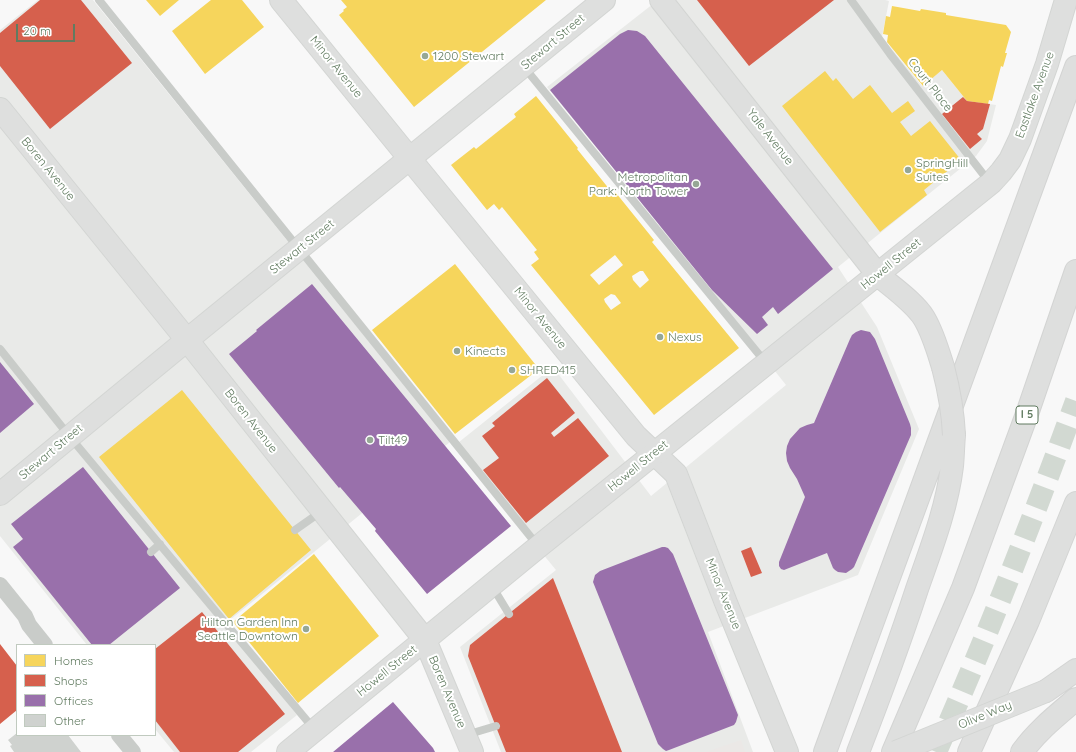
<!DOCTYPE html>
<html>
<head>
<meta charset="utf-8">
<style>
	body { margin:0 }
	#map { position:relative; width:1076px; height:752px; overflow:hidden; background:#f8f8f8; font-family:Quicksand,sans-serif }
	canvas { display:block }
	.legend { position:absolute; left:16px; top:644px; width:140px; height:92px; box-sizing:border-box; background:#fff; border:1px solid #c0cabf; margin:0; padding:5px 7px; list-style:none; font-size:12px; color:#617b60 }
	.legend li { display:flex; align-items:center; gap:8px; height:20px }
	.legend b { width:20px; border:1px solid #c0cabf }
	.scale { position:absolute; left:16px; top:24px; width:59px; height:18px; box-sizing:border-box; border:2px solid #617b60; border-top:0; padding-left:5px; font-size:12px; line-height:14px; white-space:nowrap; color:#617b60; -webkit-text-stroke:3px #fff; paint-order:stroke }
</style>
</head>
<body>
<div id="map">
<canvas width="1076" height="752"></canvas>
<ul class="legend">
<li><b style="height:11px;background:#f6d55c"></b>Homes</li>
<li><b style="height:11px;background:#d6604d"></b>Shops</li>
<li><b style="height:11px;background:#9970ab"></b>Offices</li>
<li><b style="height:11px;background:#cfd2cf"></b>Other</li>
</ul>
<div class="scale">20 m</div>
</div>
<script>
const g = document.querySelector('canvas').getContext('2d');
g.lineJoin = 'round';
function fillPath(path, color) { g.fillStyle = color; g.fill(path, 'evenodd'); }
function strokePath(path, color, width, dash) { g.strokeStyle = color; g.lineWidth = width; g.lineCap = dash ? 'butt' : 'round'; g.setLineDash(dash || []); g.stroke(path); }
function write(font, color, halo, rows, align = 'center') {
  g.font = font + ' Quicksand,sans-serif'; g.lineWidth = 4; g.setLineDash([]); g.textBaseline = 'middle'; g.strokeStyle = halo; g.fillStyle = color; for (const [text, x, y, turn = 0] of rows) {
    g.save(); g.translate(x, y); g.rotate((+turn || 0) * Math.PI / 180); g.textAlign = isNaN(turn) ? turn : align; if (halo) g.strokeText(text, 0, 0); g.fillText(text, 0, 0); g.restore();
  }
}
const built = new Path2D(`
	M38,0h55l357,442 -225,182 72,91 -46,37h-77l-19,-23v-84h-68l-87,-109v-506z
	M658,0h227l4,1 -7,36 40,49 20,-16 25,31 29,4 -9,36 -11,15 -138,111 39,60 42,102 -61,146 -150,57 45,120h-252l-41,-105 96,-77 -102,-124 99,-79 98,129 135,-111 -155,-195 -84,-103z`);
const green = new Path2D(`
	M741,740l4,12h-39z`);
const homes = new Path2D(`
	M146,0h33l-19,16z
	M211,0h31l22,27 -59,47 -33,-43z
	M341,0h205l-132,107 -75,-92 5,-4 -1,-1 4,-3z
	M892,6l28,5 1,-2 25,4v2l60,10 5,7 -6,21h2l-4,14 -2,-1 -9,35 -3,-1 -1,4 -21,-3 -25,-31 -19,16 -36,-44 1,-7 -5,-1 3,-18 4,1z
	M825,71l8,10 3,-3 17,21 17,-14 22,28 16,-12 7,10 -15,11 11,14 19,-15 31,39 -37,30 3,5 -47,37 -98,-126z
	M536,96l42,52 -1,1 33,41 2,-2 42,52 -2,2 87,106 -85,67 -123,-150 8,-6 -5,-7 3,-2 -35,-43 -3,3 -5,-6 -7,6 -36,-45 23,-18 2,2 40,-32 -2,-3zM615,255l8,10 -24,20 -9,-10zM640,271h3l6,9 -9,8 -7,-8 -1,-4zM611,294l4,1 6,8 -10,7 -6,-8 -1,-3z
	M455,264l84,105 -84,65 -83,-104z
	M182,390l129,160 -82,69 -130,-162z
	M314,554l65,82 -81,67 -65,-81z`);
const shops = new Path2D(`
	M40,0h41l51,63 -82,66 -50,-63v-33z
	M697,0h137l-85,66z
	M963,97l4,4 23,3 -7,25 -6,5 5,5 -12,10 -28,-35z
	M547,378l28,35 -24,20 3,4 24,-19 31,38 -83,67 -43,-53 16,-12 -17,-22 13,-10 -3,-3z
	M751,547l11,26 -11,4 -10,-26z
	M553,578l69,174h-116l-38,-96 2,-11z
	M202,612l83,102 -47,38h-58l-25,-32v-71z
	M0,644l17,22v44l-17,14z`);
const offices = new Path2D(`
	M628,30l9,1 8,5 188,233 -55,45 -5,-7 -11,10 6,8 -11,9 -45,-44 -162,-200 70,-56z
	M312,284l199,242 -84,68 -52,-63 1,-2 -36,-42 -1,1 -110,-134 28,-23 -1,-1z
	M861,330l9,2 5,7 35,85 1,4v7l-57,132 -2,2 -6,4 -8,-1 -3,-2 -2,-2 -6,-15 -43,17 -3,-1 -2,-3v-4l26,-65 -8,-18 -7,-11 -3,-7 -1,-8 1,-7 3,-7 10,-11 7,-3 7,-2 36,-84 2,-4 4,-3z
	M0,362l34,42 -34,29z
	M83,467l97,121 -71,57h-17l-79,-98 10,-8 -12,-15z
	M662,547h3l3,1 5,6 65,161 -2,7 -2,3 -65,25 -3,1 -3,-2 -5,-5 -65,-162 2,-7 5,-4z
	M393,702l40,46 2,4h-102z`);
const building = new Path2D(`
	M17,733v2h51l13,17h-67l-4,-6 2,-1 -4,-5z`);
const highwayTunnel = new Path2D(`
	M936,752c51,-115 97,-233 140,-351`);
const lane = new Path2D(`
	M99,0l439,546
	M851,0l39,54 100,129
	M524,67l242,296
	M0,349l70,88 244,292
	M295,530l27,-19
	M151,552l9,-8
	M492,586l17,28
	M466,735l30,-9`);
const street = new Path2D(`
	M0,585l25,31 4,9 16,20
	M119,735l14,17`);
const secondary = new Path2D(`
	M281,0l129,159 226,277 40,38 50,129 61,149
	M661,0l217,275`);
const primary = new Path2D(`
	M0,109l187,231 238,300 47,112
	M0,494l187,-154 417,-340
	M288,752l250,-205 453,-364 10,-11 9,-12 10,-21 27,-75 19,-64`);
const highway = new Path2D(`
	M878,275c14,12 36,27 46,43 9,15 14,33 19,49
	M1046,691l30,-21
	M825,752l251,-685
	M858,752c21,-54 41,-108 59,-163 14,-40 30,-81 35,-123 1,-10 1,-20 2,-31
	M893,752l70,-164 64,-174 49,-143
	M969,752l59,-131 48,-118
	M1022,752c15,-21 34,-36 54,-53`);
const primaryBridge = new Path2D(`
	M896,752l150,-61`);
const highwayBridge = new Path2D(`
	M943,367c6,23 10,45 11,68`);
const markers = [
	[425,56,4,"#96a795"],
	[908,170,4,"#96a795"],
	[696,184,4,"#96a795"],
	[660,337,4,"#96a795"],
	[457,351,4,"#96a795"],
	[512,370,4,"#96a795"],
	[370,440,4,"#96a795"],
	[306,629,4,"#96a795"]
];
const shields = [
	[1027,415,22]
];
const shieldNames = [
	["I 5",1027,415]
];
const streetNames = [
	["Stewart Street",553,42,-40],
	["Minor Avenue",336,67,51],
	["Court Place",930,85,52],
	["Eastlake Avenue",1035,95,-70],
	["Yale Avenue",770,137,52],
	["Boren Avenue",48,169,51],
	["Stewart Street",302,247,-39],
	["Howell Street",891,264,-39],
	["Minor Avenue",540,318,51],
	["Boren Avenue",251,421,52],
	["Stewart Street",51,452,-40],
	["Howell Street",638,466,-39],
	["Minor Avenue",723,594,68],
	["Howell Street",387,671,-39],
	["Boren Avenue",447,692,67],
	["Olive Way",985,715,-22]
];
const poiNames = [
	["1200 Stewart",433,56],
	["SpringHill",916,163],
	["Suites",916,177],
	["Metropolitan",688,177,"right"],
	["Park: North Tower",688,191,"right"],
	["Nexus",668,337],
	["Kinects",465,351],
	["SHRED415",520,370],
	["Tilt49",378,440],
	["Hilton Garden Inn",298,622,"right"],
	["Seattle Downtown",298,636,"right"]
];
fillPath(built, '#e9eae8');
fillPath(green, '#ebe8e6');
fillPath(homes, '#f6d55c');
fillPath(shops, '#d6604d');
fillPath(offices, '#9970ab');
fillPath(building, '#cfd2cf');
strokePath(highwayTunnel, '#d2d9d2', 22, [22, 11]);
strokePath(secondary, '#d3d5d3', 24);
strokePath(primary, '#d3d5d3', 24);
strokePath(highway, '#d3d4d3', 24);
strokePath(lane, '#c9ccc9', 8);
strokePath(street, '#c9ccc9', 16);
strokePath(secondary, '#dedfde', 22);
strokePath(primary, '#dedfde', 22);
strokePath(highway, '#dedfde', 22);
strokePath(primaryBridge, '#d3d5d3', 24, []);
strokePath(highwayBridge, '#d3d4d3', 24, []);
strokePath(primaryBridge, '#dedfde', 22);
strokePath(highwayBridge, '#dedfde', 22);
for (const [x, y, r, color] of markers) { const dot = new Path2D(); dot.arc(x, y, r, 0, 2 * Math.PI); g.fillStyle = color; g.fill(dot); strokePath(dot, '#fff', 1.5); }
for (const [x, y, w] of shields) { const box = new Path2D(); box.roundRect(x - w / 2, y - 9, w, 18, 3); g.fillStyle = '#fff'; g.fill(box); strokePath(box, '#617b60', 1); }
write('bold 11px', '#617b60', null, shieldNames);
write('12px', '#617b60', '#fff', streetNames);
write('12px', '#617b60', '#fff', poiNames, 'left');
</script>
</body>
</html>
